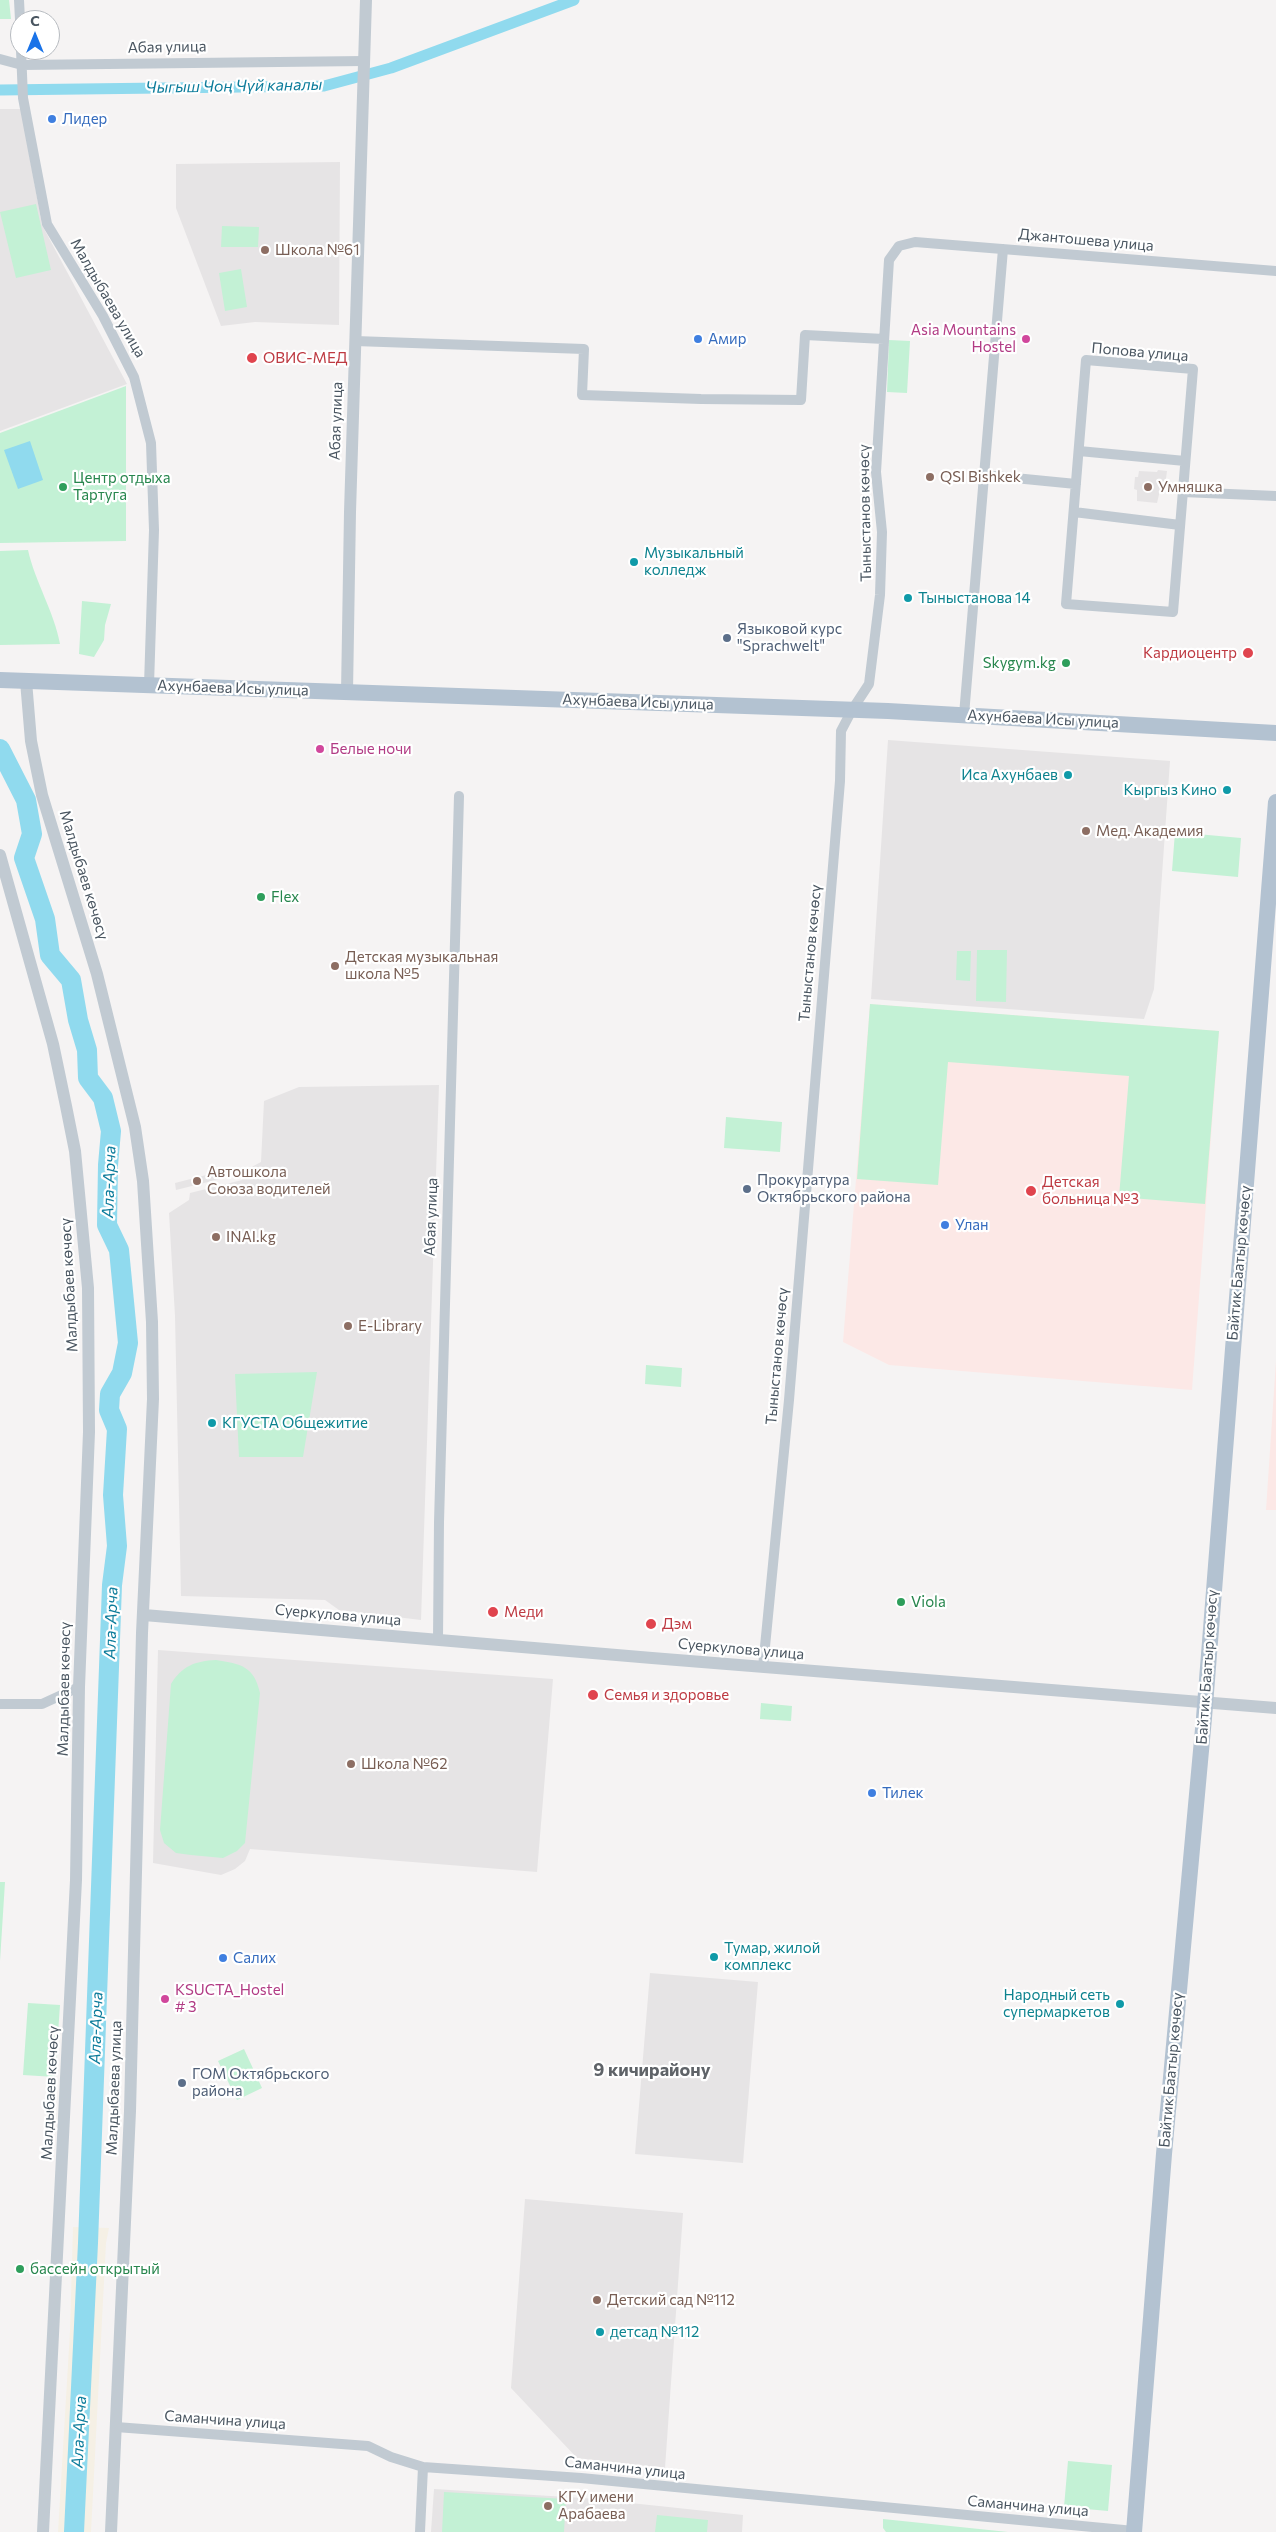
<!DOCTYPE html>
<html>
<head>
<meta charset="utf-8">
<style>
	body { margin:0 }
	#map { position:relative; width:1276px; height:2532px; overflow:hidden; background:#f5f3f3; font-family:Commissioner,sans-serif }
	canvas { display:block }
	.north { position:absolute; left:10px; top:10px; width:50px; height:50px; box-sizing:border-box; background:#fff; border:1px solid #b7bbc0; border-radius:50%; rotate:0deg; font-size:14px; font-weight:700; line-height:20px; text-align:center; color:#4a5661 }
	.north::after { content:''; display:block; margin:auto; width:18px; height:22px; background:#1a73e8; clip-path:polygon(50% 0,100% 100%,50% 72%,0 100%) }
</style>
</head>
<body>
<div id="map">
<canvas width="1276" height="2532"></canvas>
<div class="north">С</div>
</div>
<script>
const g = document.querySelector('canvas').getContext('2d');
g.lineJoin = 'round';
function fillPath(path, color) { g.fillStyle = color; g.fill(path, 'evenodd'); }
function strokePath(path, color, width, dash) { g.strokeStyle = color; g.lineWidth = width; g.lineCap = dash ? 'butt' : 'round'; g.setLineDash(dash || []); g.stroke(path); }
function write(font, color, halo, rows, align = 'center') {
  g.font = font + ' Commissioner,sans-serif'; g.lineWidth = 4.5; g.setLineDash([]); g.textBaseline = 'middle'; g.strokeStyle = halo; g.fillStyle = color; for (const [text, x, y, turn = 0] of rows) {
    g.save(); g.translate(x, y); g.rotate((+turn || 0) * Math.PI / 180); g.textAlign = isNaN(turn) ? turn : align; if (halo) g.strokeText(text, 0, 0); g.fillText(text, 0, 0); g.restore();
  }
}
const education = new Path2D(`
	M0,109h21l21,116 85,159 -127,47z
	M340,162l-1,163 -84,-3 -34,4 -45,-118v-44z
	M1158,470l9,1 -2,15h-4l-4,17 -20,-2v-11l-3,-1 1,-12h3l1,-6 18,1z
	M888,740l282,21 -16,228 -10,30 -273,-20z
	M439,1085l-18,535 -82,-10 -14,-10 -144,-4 -6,-280 -6,-103 20,-13 1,-7 52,-13 2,-9 17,-9 3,-61 35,-14z
	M218,1172l2,7 -44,11 -1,-7z
	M158,1650l395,29 -16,193 -287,-23 -5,12 -10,8 -14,6 -68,-12z
	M650,1973l108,9 -15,181 -108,-9z
	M525,2199l158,14 -18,255 -88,-10 -66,-70z
	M434,2489l150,9 159,17 -1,17h-311z`);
const medical = new Path2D(`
	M870,1004l349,27 -27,359 -303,-25 -46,-23z
	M1276,1361v149h-10z`);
const green = new Path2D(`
	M0,0h9l2,19h-11z
	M36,204l15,66 -35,8 -16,-66z
	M222,226l37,1 -1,20h-37z
	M241,269l6,38 -22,4 -6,-38z
	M889,340l21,1 -3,52 -20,-1z
	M126,386v155l-126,2v-110z
	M28,550c7,32 26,61 32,94l-60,1v-94z
	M82,601l29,3 -6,21 -1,15 -10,17 -15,-3z
	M1175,832l66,6 -3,39 -66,-6z
	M977,950h30l-1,52 -30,-1z
	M957,951h14l-1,30 -14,-1z
	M870,1004l349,27 -14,173 -86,-7 10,-121 -181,-14 -10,123 -81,-6z
	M726,1117l56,5 -2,30 -56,-4z
	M646,1365l36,3 -1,19 -36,-3z
	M317,1372l-14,85h-64l-4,-83z
	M216,1660c25,4 38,6 44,33l-15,150 -8,8 -14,7 -32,-3 -15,-2 -12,-10 -4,-13 11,-146c11,-18 24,-23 45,-24z
	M761,1703l31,3 -1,15 -31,-2z
	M0,1882h5l-5,79z
	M28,2003l32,2 -5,72 -32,-2z
	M244,2049l18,39 -25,12 -19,-39z
	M1068,2461l44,4 -4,46 -44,-4z
	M444,2492l122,7 -2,33h-122z
	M657,2515l51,5 -1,12h-52z
	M883,2519l125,13h-122l-3,-4z`);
const sand = new Path2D(`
	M73,2227l36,1 -3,15 -15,289h-33l12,-201z`);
const water = new Path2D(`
	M30,441l13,39 -25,9 -14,-39z`);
const canal = new Path2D(`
	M0,90l324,-4 67,-18 183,-68`);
const river = new Path2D(`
	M0,749l26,51 6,34 -8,24 21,61 5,36 21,25 7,40 9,30 1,28 15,20 8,33 -3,34 -1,60 12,25 9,93 -6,30 -12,21 -1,16 8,19 -4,66 4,51 -5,39 -24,658 -14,289`);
const minor = new Path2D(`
	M19,0l1,20
	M21,50l2,48 24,126 56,92 31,61 17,66 3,87 -5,155
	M0,59l22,6 342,-4
	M355,341l229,8 -2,46 119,4 100,1 4,-65 79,4
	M1086,360l107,9 -20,243 -107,-8z
	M1079,451l106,10
	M984,475l92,9
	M1183,492l93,4
	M1074,512l106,13
	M964,715l39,-466
	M438,1639l1,-117 20,-726
	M763,1667l26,-267 51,-619 1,-50 11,-21 17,-26 11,-89 2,-63 -6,-60 13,-212 10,-14 16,-4 361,29
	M0,1704h42l37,-17
	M116,2427l252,19 23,11 32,10 158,11 553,53
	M420,2532l3,-65`);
const tertiary = new Path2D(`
	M26,681l5,60 11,54 55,179 38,153 8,54 9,141 1,77 -11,234 -12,478 -19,421
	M347,692l3,-180 16,-512
	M0,855l53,189 13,62 9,45 13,137 1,144 -10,255 -3,193 -33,652
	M144,1615l508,43 624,50`);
const primary = new Path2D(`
	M0,680l888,31 388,22
	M1134,2532l30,-378 40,-436 72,-916`);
const markers = [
	[52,119,5,"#3f7fe0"],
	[265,250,5,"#8d6e63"],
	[698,339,5,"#3f7fe0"],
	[1026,339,5,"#d1479c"],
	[252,358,6,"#e0444e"],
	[930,477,5,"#8d6e63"],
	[63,487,5,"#2e9e5b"],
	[1148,487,5,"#8d6e63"],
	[634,562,5,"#0f9aa8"],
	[908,598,5,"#0f9aa8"],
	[727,638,5,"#5c6f8a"],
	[1248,653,6,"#e0444e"],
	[1066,663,5,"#2e9e5b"],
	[320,749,5,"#d1479c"],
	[1068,775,5,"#0f9aa8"],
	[1227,790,5,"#0f9aa8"],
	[1086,831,5,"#8d6e63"],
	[261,897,5,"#2e9e5b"],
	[335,966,5,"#8d6e63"],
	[197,1181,5,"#8d6e63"],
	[747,1189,5,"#5c6f8a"],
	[1031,1191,6,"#e0444e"],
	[945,1225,5,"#3f7fe0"],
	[216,1237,5,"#8d6e63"],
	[348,1326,5,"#8d6e63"],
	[212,1423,5,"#0f9aa8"],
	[901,1602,5,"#2e9e5b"],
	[493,1612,6,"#e0444e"],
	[651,1624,6,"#e0444e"],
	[593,1695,6,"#e0444e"],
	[351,1764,5,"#8d6e63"],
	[872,1793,5,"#3f7fe0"],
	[714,1957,5,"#0f9aa8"],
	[223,1958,5,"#3f7fe0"],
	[165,1999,5,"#d1479c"],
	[1120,2004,5,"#0f9aa8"],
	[182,2083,5,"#5c6f8a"],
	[20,2269,5,"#2e9e5b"],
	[597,2300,5,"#8d6e63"],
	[600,2332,5,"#0f9aa8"],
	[548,2506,5,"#8d6e63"]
];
const streetNames = [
	["Абая улица",167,47,-1],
	["Джантошева улица",1086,240,5],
	["Малдыбаева улица",108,298,60],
	["Попова улица",1140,352,5],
	["Абая улица",336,421,-88],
	["Тыныстанов көчөсү",865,513,-91],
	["Ахунбаева Исы улица",233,688,2],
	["Ахунбаева Исы улица",638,702,2],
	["Ахунбаева Исы улица",1043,719,3],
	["Малдыбаев көчөсү",84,875,73],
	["Тыныстанов көчөсү",810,953,-85],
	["Абая улица",431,1217,-88],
	["Байтик Баатыр көчөсү",1239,1263,-85],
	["Малдыбаев көчөсү",69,1285,-93],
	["Тыныстанов көчөсү",777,1356,-85],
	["Суеркулова улица",338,1615,5],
	["Суеркулова улица",741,1649,5],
	["Байтик Баатыр көчөсү",1207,1667,-86],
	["Малдыбаев көчөсү",64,1689,-89],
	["Байтик Баатыр көчөсү",1171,2070,-85],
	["Малдыбаева улица",114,2088,-88],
	["Малдыбаев көчөсү",50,2093,-87],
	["Саманчина улица",225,2420,4],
	["Саманчина улица",625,2468,6],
	["Саманчина улица",1028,2506,5]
];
const shopNames = [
	["Лидер",62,119],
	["Амир",708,339],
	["Улан",955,1225],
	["Тилек",882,1793],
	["Салих",233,1958]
];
const educationNames = [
	["Школа №61",275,250],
	["QSI Bishkek",940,477],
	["Умняшка",1158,487],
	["Мед. Академия",1096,831],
	["Детская музыкальная",345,957],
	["школа №5",345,974],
	["Автошкола",207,1172],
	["Союза водителей",207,1189],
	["INAI.kg",226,1237],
	["E-Library",358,1326],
	["Школа №62",361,1764],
	["Детский сад №112",607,2300],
	["КГУ имени",558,2497],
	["Арабаева",558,2514]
];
const hotelNames = [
	["Asia Mountains",1016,330,"right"],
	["Hostel",1016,347,"right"],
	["Белые ночи",330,749],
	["KSUCTA_Hostel",175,1990],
	["# 3",175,2007]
];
const healthNames = [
	["ОВИС-МЕД",263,358],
	["Кардиоцентр",1237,653,"right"],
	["Детская",1042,1182],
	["больница №3",1042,1199],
	["Меди",504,1612],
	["Дэм",662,1624],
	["Семья и здоровье",604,1695]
];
const leisureNames = [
	["Центр отдыха",73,478],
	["Тартуга",73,495],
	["Skygym.kg",1056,663,"right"],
	["Flex",271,897],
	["Viola",911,1602],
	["бассейн открытый",30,2269]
];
const cultureNames = [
	["Музыкальный",644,553],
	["колледж",644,570],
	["Тыныстанова 14",918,598],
	["Иса Ахунбаев",1058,775,"right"],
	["Кыргыз Кино",1217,790,"right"],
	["КГУСТА Общежитие",222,1423],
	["Тумар, жилой",724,1948],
	["комплекс",724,1965],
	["Народный сеть",1110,1995,"right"],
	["супермаркетов",1110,2012,"right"],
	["детсад №112",610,2332]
];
const serviceNames = [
	["Языковой курс",737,629],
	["\"Sprachwelt\"",737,646],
	["Прокуратура",757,1180],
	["Октябрьского района",757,1197],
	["ГОМ Октябрьского",192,2074],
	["района",192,2091]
];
const waterNames = [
	["Чыгыш Чоң Чүй каналы",234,86,-1],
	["Ала-Арча",109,1182,-88],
	["Ала-Арча",111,1623,-88],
	["Ала-Арча",96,2028,-88],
	["Ала-Арча",79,2432,-87]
];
const quarterNames = [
	["9 кичирайону",652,2070]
];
fillPath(education, '#e6e4e5');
fillPath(medical, '#fce8e6');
fillPath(green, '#c3f1d5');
fillPath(sand, '#f5f0e5');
fillPath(water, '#90daee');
strokePath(canal, '#90daee', 11);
strokePath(river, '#90daee', 20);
strokePath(minor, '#c1cad2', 10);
strokePath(tertiary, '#c1cad2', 12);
strokePath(primary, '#b3c2d1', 16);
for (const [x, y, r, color] of markers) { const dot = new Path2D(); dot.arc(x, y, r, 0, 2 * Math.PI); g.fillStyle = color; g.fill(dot); strokePath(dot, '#fff', 2); }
write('15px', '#4a5661', '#fff', streetNames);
write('15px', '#366cbe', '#fff', shopNames, 'left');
write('15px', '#785e54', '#fff', educationNames, 'left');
write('15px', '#b23c85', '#fff', hotelNames, 'left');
write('15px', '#be3a42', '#fff', healthNames, 'left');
write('15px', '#27864d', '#fff', leisureNames, 'left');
write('15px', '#0d838f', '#fff', cultureNames, 'left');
write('15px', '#4e5e75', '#fff', serviceNames, 'left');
write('italic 16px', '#0c7c9b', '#fff', waterNames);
write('bold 18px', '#5f6368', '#fff', quarterNames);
</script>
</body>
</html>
